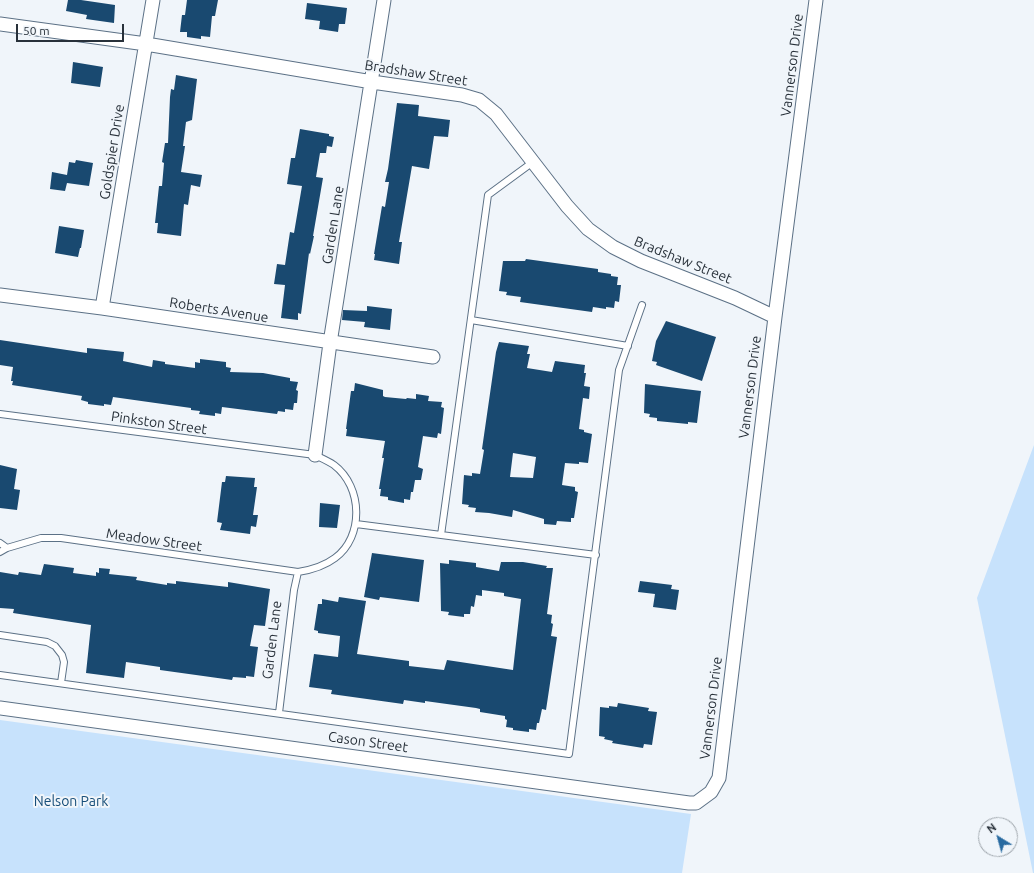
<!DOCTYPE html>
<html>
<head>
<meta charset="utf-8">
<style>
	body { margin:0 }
	#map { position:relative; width:1034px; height:873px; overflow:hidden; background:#f0f5fa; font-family:Ubuntu,sans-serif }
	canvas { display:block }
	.north { position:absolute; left:978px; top:817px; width:40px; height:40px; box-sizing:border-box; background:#f0f5fa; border:1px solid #a0a7ad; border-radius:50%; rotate:323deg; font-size:11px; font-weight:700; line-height:16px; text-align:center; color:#28313a }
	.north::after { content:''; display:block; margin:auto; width:14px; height:18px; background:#296ba1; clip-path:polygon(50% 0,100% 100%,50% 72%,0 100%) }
	.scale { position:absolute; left:16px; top:24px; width:108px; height:18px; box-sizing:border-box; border:2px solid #28313a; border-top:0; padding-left:5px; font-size:12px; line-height:14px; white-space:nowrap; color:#28313a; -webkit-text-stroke:3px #f0f5fa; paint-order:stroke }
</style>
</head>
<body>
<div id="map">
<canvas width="1034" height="873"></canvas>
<div class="north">N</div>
<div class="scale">50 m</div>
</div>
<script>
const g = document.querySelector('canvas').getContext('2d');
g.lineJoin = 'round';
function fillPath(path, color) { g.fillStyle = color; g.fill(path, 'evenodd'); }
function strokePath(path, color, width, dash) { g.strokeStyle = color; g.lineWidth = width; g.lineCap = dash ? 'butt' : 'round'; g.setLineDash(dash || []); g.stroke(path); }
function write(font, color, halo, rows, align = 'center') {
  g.font = font + ' Ubuntu,sans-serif'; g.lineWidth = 4; g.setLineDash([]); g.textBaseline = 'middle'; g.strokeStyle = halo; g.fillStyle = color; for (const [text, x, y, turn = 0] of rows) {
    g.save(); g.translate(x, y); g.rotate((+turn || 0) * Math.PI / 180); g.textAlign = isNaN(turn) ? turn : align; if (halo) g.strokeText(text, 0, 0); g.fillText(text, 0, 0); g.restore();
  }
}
const green = new Path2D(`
	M1034,445v428h-1l-56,-275z
	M0,720l691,94 -9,59h-682z`);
const building = new Path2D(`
	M68,0h13l34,5 -1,18 -28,-4 1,-4 -21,-4z
	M187,0h31l-3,16h-3l-2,21 -9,-1v3l-14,-2v-5h-7l2,-17h3z
	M307,3l40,5 -2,16h-6l-1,8 -19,-3 1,-8 -15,-2z
	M73,62l30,5 -3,20 -29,-4z
	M176,75l21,4 -5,41 -6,2 -3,24h2l-4,26 21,3 -2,12 -9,-2 -3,20 -4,-1 -3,32 -24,-3 1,-10h-3l4,-37h3l2,-23 -2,-1 3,-19h3l2,-46 1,-8 3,1z
	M397,103l22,2 -1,11 32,4 -2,17 -14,-1 -5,33 -17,-3 -13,76h3l-3,22 -25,-4 1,-6h-1l8,-48 3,1 4,-25h-4l3,-13z
	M300,129l29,5v2l5,1 -2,10 -5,-1 -1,7h-6l-4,24 7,1 -10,58h1l-4,18 -1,-1 -8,61 -3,-1v7l-17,-2 4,-33 -11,-1 3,-20 8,1 5,-33 4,1 8,-47 -15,-2 4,-26h4z
	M76,160l17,3 -4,23 -22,-3 -2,8 -15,-2 2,-17 15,3 2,-13 6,1z
	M59,226l25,4 -3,18h-1l-2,9 -23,-4z
	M526,259l72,10v3l13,2v2l7,1 -1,8h4l-2,17 -4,-1 -1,7 -8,-1v2l-13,-2 -1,5 -72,-10 1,-5 -15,-2 1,-3 -8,-1 4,-30h22z
	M367,306l25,3 -2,21 -26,-3 1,-5 -23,-2 1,-10 24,1z
	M666,321l50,16 -14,44 -46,-16 1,-3 -5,-1 4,-20z
	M0,340l87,13v-5l37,4 -1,9 29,6 1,-7 12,2v2l30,4v-6l5,1v-4l26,3v5l5,1 -1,4 33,1 27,5v3l8,1 -2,8 2,1 -1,12h-3l-1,7 -8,-1v3l-7,-1 -1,3 -55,-7 -1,7 -6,-1v3l-16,-2 1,-3 -9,-1v-2l-78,-11 -2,8 -7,-1v2l-16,-2v-2l-7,-2 1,-4 -70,-11 1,-4h-2l2,-14 -13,-2z
	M499,342l30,4 -2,8h3l-3,14 25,4 3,-11 30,4 -1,8h2l-2,13 6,1 -1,12 -6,-1 -4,31 5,1v2l8,2 -4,29 -9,-1v2l-14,-1 -3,22 13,2v4l3,1 -4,26h-3v4l-14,-1 -1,4 -12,-1v-5l-31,-9 -1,7 -23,-4 -14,-1 1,-4 -8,-1 1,-2 -7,-1 2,-29 8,1v-3l8,1 4,-24 -2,-1 14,-97zM513,453l23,4 -3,21 -23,-1z
	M355,383l28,7v6l2,1 21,2 1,-1 9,1v-5l13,2 -1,5 14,1 -1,5 3,1 -3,26 -3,-1 -1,5 -14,-2 -5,31 5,2 -2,11h-6l-2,12h-2l-1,8 -6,-1v4l-16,-3v-3l-8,-1 1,-7h-2l5,-31h-2l3,-17 -39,-5 1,-7h-1l5,-38h3z
	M645,384l56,7 -4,32 -9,-1v2l-31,-3v-3l-8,-1 1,-3 -6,-1z
	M0,465l17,4 -3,20 6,1 -3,20 -17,-2z
	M226,476l29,2 -1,9h3l-4,28h5l-2,12 -5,-1 -1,8 -30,-4 2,-7 -5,-1 5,-40h3z
	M320,503l20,2 -3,23 -18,-1z
	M372,553l52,7 -5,42 -39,-5 -1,3 -15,-3z
	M449,560l27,3v4l23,4 2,-9h22l24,4 -1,2h7l-6,46 5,1 -1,8 2,1 -2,12 6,1 -11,73 -4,-1 -3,14h-2l-1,7 -7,-1v3l-16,-2v-2l-7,-1 1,-7 -2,-1v-3l-25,-4v-3l-4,-1 -51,-7v2l-21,-3 -1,4 -72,-10 1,-4 -23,-3 5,-33 24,3 2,-21 -22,-3v-2l-4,-1 4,-26h4v-5l16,3 1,-5 27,4 -9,53 52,7v5l35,4 3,-10 66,10 8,-71 -17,-3v-3l-22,-3v6l-6,-1 -2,12 -3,-1 -1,8h-6v3l-16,-2 1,-3 -8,-1 -1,-48 9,1z
	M44,564l30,4 -1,5 23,3v-4l3,1v-5l11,1 -1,5 28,3 -1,3 31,5v-2l9,1v-3l52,6v-5l42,7 -5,37 -11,-1 -4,21 8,1 -4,30 -8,-1v2l-13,-1 -1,3 -72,-10v-3l-34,-5 -2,16 -38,-5 5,-48 -78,-12 1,-4 -14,-1v-36l18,3 1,-3 22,3z
	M640,581l32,4 -1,4 8,1 -3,20 -23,-3 2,-13 -17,-2z
	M618,703l31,5 -1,3 9,1 -5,33 -8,-1 -1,4 -31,-5 1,-2 -9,-2 1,-2 -6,-1 1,-29 9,1v-2l8,1z`);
const lane = new Path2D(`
	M471,320l157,26
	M0,414l315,41c6,3 13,6 19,10 29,22 30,72 1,93 -12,9 -24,12 -37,14l-237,-34h-20l-34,10 -7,4
	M356,524l240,31
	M441,535l47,-340 45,-33
	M0,543l7,5
	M0,635l47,7 8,4 7,9 2,7 -3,21
	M0,675l569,79 50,-384 23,-65
	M279,713l15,-123 4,-18`);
const street = new Path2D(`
	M0,24l146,20 226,38 90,13 17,5 17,14 71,92 21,23 25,18 28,14 94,37 40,19
	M0,295l102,13 331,49
	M102,308l51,-308
	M315,455l15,-112 54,-343
	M0,708l689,95h7l15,-11 8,-14 56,-461 41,-317`);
const streetNames = [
	["Vannerson Drive",792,65,-83],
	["Bradshaw Street",416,73,9],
	["Goldspier Drive",112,152,-81],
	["Garden Lane",333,225,-81],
	["Bradshaw Street",683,260,22],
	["Roberts Avenue",219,310,9],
	["Vannerson Drive",750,387,-83],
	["Pinkston Street",159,423,8],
	["Meadow Street",154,540,8],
	["Garden Lane",272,640,-83],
	["Vannerson Drive",711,708,-83],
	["Cason Street",368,742,8]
];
const parkNames = [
	["Nelson Park",71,801]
];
fillPath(green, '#c7e2fc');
fillPath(building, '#194970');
strokePath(lane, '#5c7186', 8);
strokePath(street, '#5c7186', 15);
strokePath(lane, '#fff', 6);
strokePath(street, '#fff', 13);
write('14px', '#28313a', '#f0f5fa', streetNames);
write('14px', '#174e79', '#f0f5fa', parkNames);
</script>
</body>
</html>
